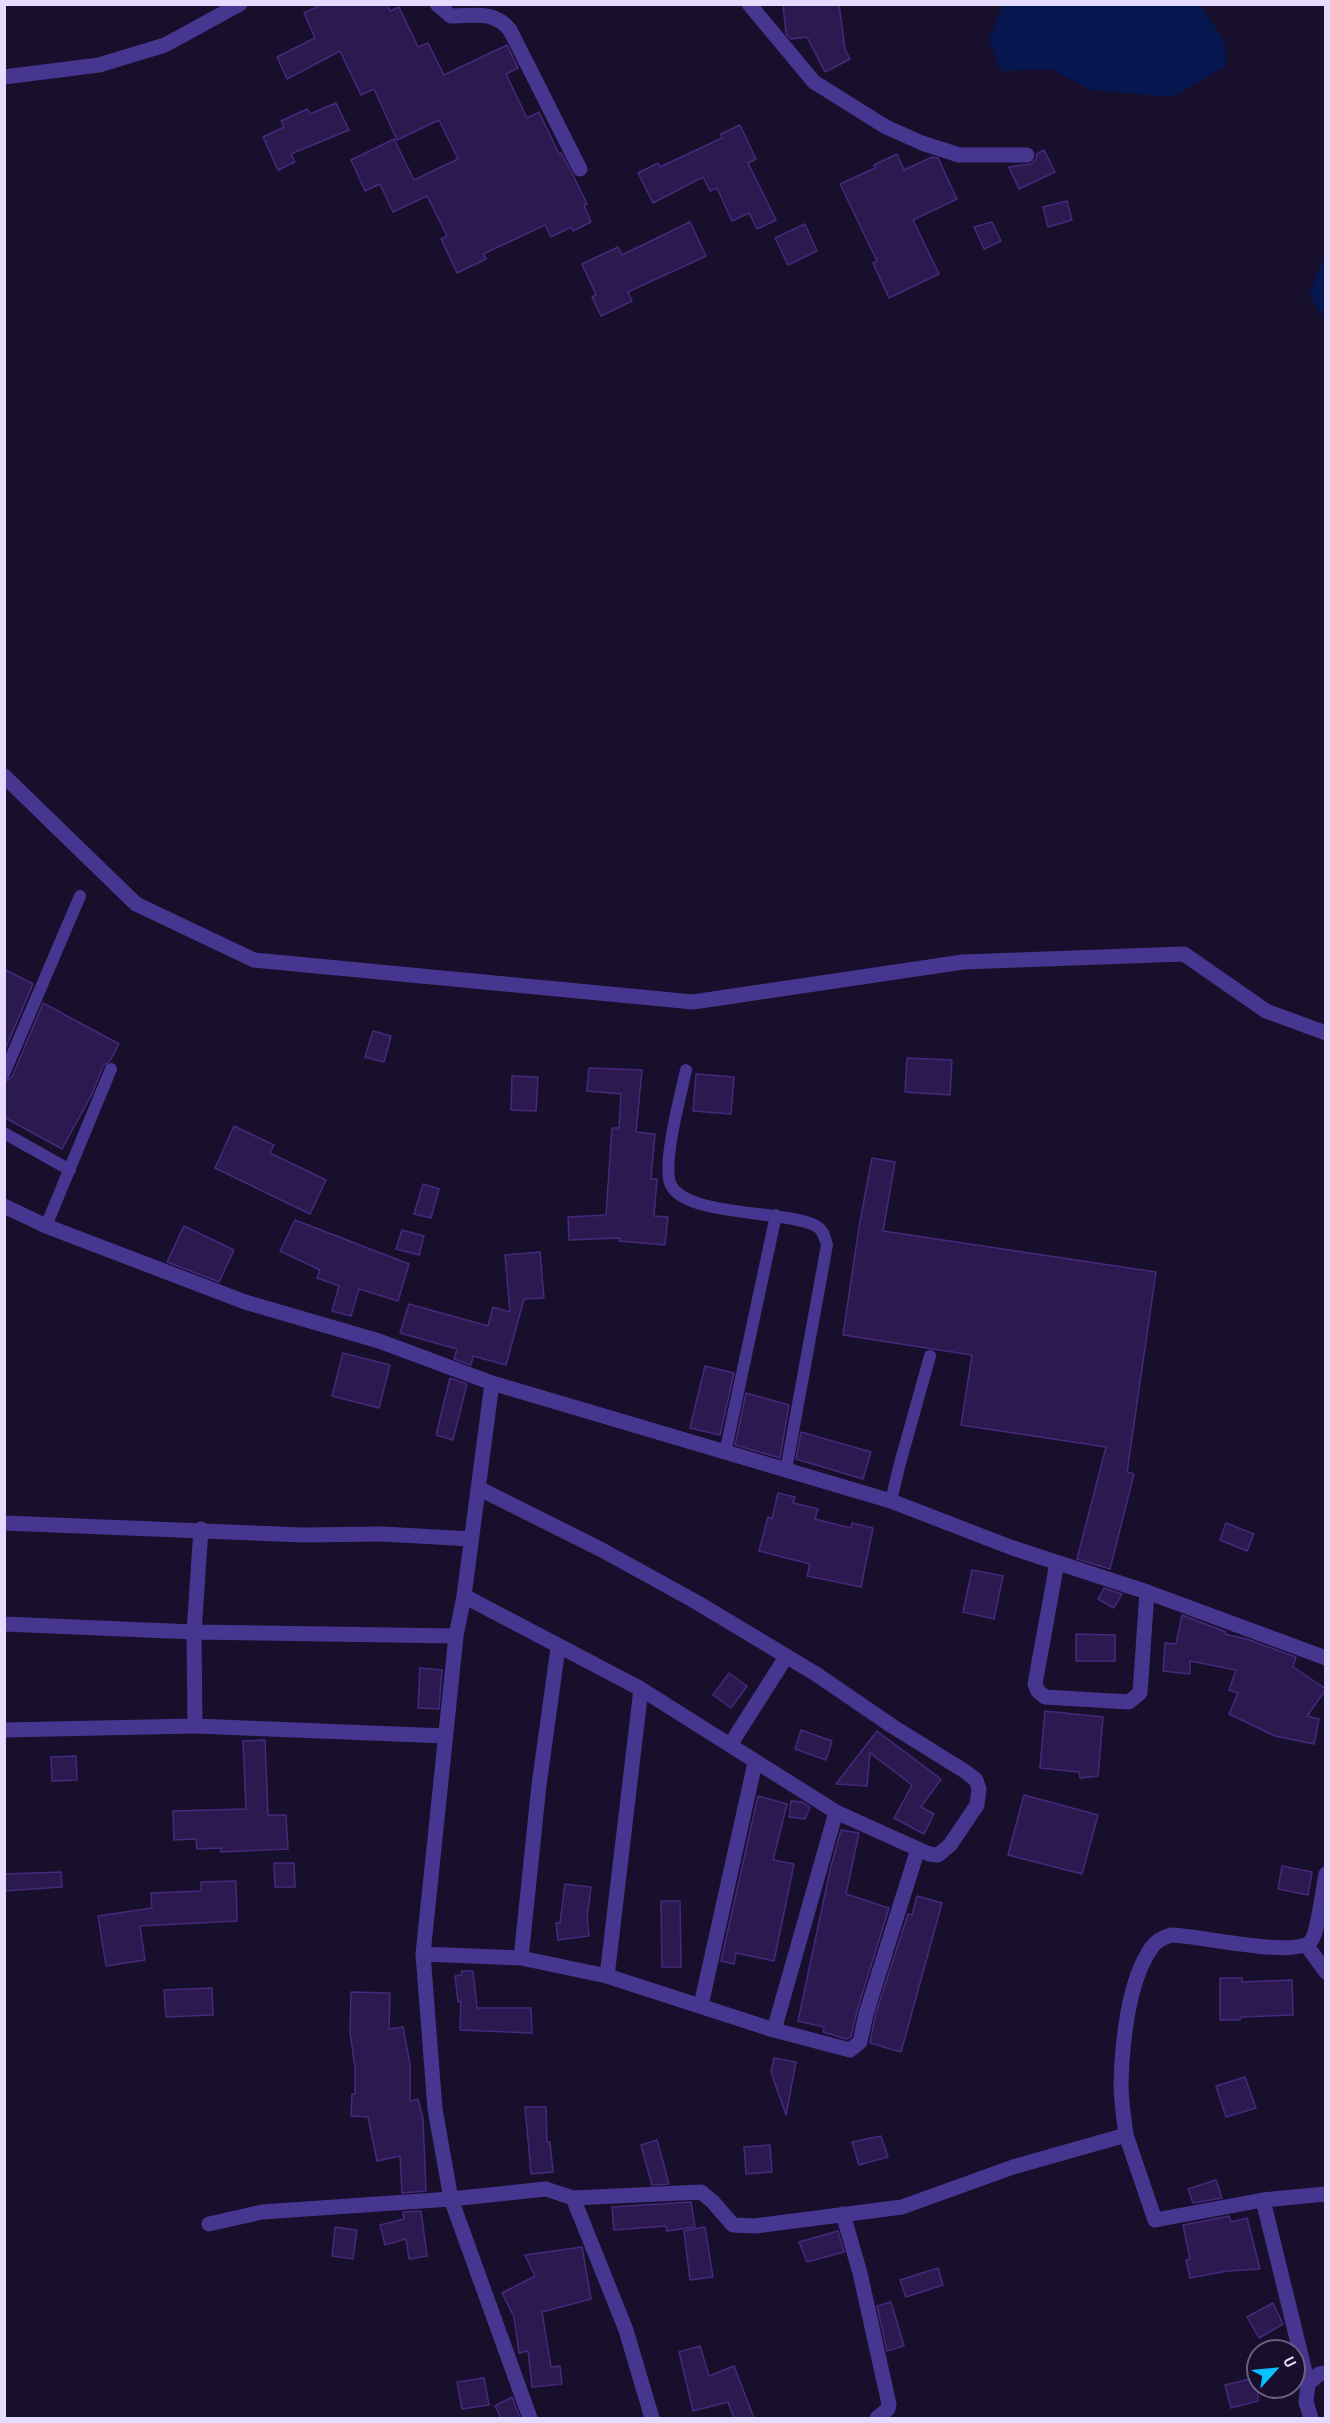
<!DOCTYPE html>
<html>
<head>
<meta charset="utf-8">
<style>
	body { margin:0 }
	#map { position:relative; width:1330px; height:2423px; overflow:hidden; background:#180f2d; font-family:"Archivo Narrow",sans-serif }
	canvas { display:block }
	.frame { position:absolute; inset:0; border:6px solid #e4dbff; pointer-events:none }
	.north { position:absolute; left:1246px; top:2339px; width:60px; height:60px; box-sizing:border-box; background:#180f2d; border:2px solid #6a6181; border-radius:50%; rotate:63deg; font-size:16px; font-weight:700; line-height:24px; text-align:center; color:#e4dbff }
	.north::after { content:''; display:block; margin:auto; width:21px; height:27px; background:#07c2ff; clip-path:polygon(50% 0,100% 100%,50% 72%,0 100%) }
</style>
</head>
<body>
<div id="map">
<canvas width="1330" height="2423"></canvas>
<div class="frame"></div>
<div class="north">U</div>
</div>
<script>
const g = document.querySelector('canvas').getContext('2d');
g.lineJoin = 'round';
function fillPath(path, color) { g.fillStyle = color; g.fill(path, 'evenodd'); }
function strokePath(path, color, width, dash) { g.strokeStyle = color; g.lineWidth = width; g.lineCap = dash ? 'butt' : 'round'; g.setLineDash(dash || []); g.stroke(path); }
const water = new Path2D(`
	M1003,5h197l25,37 1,24 -53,31 -82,-7 -41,-21 -50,2 -11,-32z
	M1325,252v67l-16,-23z`);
const building = new Path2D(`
	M323,4h64l3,7 9,-4 19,40 10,-4 16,32 63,-30 11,23 -12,6 21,44 12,-6 20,42 2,-1 13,24 13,27 -3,1 7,17 -18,9 -2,-4 -20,10 -6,-12 -62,29 3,5 -29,14 -16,-34 6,-3 -20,-40 -34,16 -13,-28 -15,7 -14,-31 43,-21 20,41 44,-21 -19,-39 -42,20 -23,-51 -13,6 -21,-44 -53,28 -10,-22 38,-19 -11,-25z
	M783,4h56l6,45 5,10 -25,13 -18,-35 -16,2 -5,-5z
	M336,103l13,27 -58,24 4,8 -17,8 -15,-33 21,-10 -3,-6 26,-12 3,5z
	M740,125l16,34 -8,4 28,57 -19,9 -8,-16 -17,8 -15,-33 -7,3 -7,-14 -50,26 -15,-30 20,-10 2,4 62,-29 -1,-4z
	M1044,150l11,22 -36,17 -10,-22 22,-3 5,-5 1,-5z
	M897,154l7,16 28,-13 6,1 19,41 -44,21 26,54 -50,24 -16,-35 4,-2 -37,-77 35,-16 -1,-3z
	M1067,201l5,19 -24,7 -5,-20z
	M690,222l16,34 -78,36 4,9 -31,15 -9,-19 4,-2 -14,-31 36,-17 4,8z
	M992,222l9,19 -17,8 -10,-22z
	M805,224l12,27 -29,14 -13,-27z
	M4,969l29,15 -29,68z
	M43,1003l76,41 -9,17 -7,5 -11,28 -30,55 -58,-32v-35l8,-5z
	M373,1031l18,5 -7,26 -19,-5z
	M907,1058l45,2 -2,35 -45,-3z
	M589,1068l53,2 -6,62 19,2 -4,45h6l-3,37 14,1 -3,28 -46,-4 1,-3 -51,2 -1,-23 38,-2 6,-87h7l2,-34 -34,-3z
	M696,1074l38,3 -3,37 -38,-3z
	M512,1076l26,1 -2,34 -25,-1z
	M234,1126l40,19 -4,8 56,27 -16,34 -95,-46z
	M872,1158l23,4 -12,69 273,41 -29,200 7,2 -24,95 -33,-10 29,-112 -145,-22 11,-70 -129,-20 16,-108z
	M423,1184l16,5 -8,29 -17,-4z
	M295,1220l114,44 -11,37 -39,-12 -8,27 -19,-5 7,-25 -22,-8 3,-8 -40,-19z
	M184,1226l50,24 -15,32 -52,-20z
	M402,1230l22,6 -5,19 -23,-6z
	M540,1252l4,46 -20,1 -18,66 -33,-9 -2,9 -17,-6 3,-10 -57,-16 9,-29 79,22 5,-19 17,5 -5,-57z
	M343,1353l47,12 -11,43 -47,-12z
	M705,1366l29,7 -14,62 -30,-7z
	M450,1378l17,6 -14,56 -17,-5z
	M746,1393l43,12 -9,53 -45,-13z
	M801,1432l70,20 -8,27 -67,-20z
	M778,1493l17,4 -2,6 25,6 -3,10 36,9 1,-5 21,5 -12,59 -54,-11 3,-12 -51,-13 9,-34 4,2z
	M1226,1523l28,11 -7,17 -27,-11z
	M972,1570l31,6 -9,43 -31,-7z
	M1104,1588l18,6 -8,14 -16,-9z
	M1182,1615l44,17 -1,2 22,5 49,18 -3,10 33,22 -19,27 12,3 -5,25 -39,-8 -46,-22 9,-21 -9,-3 7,-20 -46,-9v13l-27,-3 2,-28 11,1z
	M1076,1634l39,1v26h-39z
	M420,1668l22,2 -3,39 -21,-1z
	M729,1673l18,13 -16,22 -18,-13z
	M1045,1711l58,6 -5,59 -18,2 -1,-6 -39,-4z
	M801,1730l31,11 -6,19 -31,-11z
	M877,1731l64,48 -20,28 13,7 -10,20 -30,-16 18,-33 -42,-32 -3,33 -31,-2z
	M265,1740l3,75h18l2,34 -67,3v-4l-24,1 -1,-10 -22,1 -1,-29 73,-2 -3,-68z
	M76,1756l1,24 -25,1 -1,-24z
	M1024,1795l74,20 -16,59 -74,-19z
	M758,1796l29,8 -14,56 21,4 -20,97 -38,-8 -2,11 -13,-3z
	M791,1801l11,1 8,5 -5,12 -16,-2z
	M841,1830l18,3 -13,61 43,14 -32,103 -6,26 -5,2 -23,-7 1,-5 -26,-6 33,-155z
	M274,1863h20l1,24h-20z
	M1282,1866l30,6 -4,23 -30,-6z
	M61,1872l1,15 -58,4v-17z
	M236,1881l1,40 -97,5 5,34 -39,6 -8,-50 54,-8 -1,-15 50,-2v-9z
	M565,1884l26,3 -4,31 2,18 -31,4 -2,-17h4z
	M917,1896l25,7 -41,149 -31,-9 5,-27 33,-102 4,1z
	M661,1901h19l1,66h-19z
	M462,1971h11l4,37h54l1,25 -72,-3 1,-29 -3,1 -3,-26 6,-1z
	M1220,1978h22v4l50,-2 1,35 -52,2 -1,3h-20z
	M212,1988l1,27 -47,2 -2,-27z
	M351,1992l39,1 -1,36 14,-2 7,37v37l8,-2 5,20 3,72 -24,2 -2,-37 -23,5 -9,-44 -17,-1 1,-22h3v-26l-5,-36z
	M774,2058l22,4 -10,53 -15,-43z
	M1245,2077l11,31 -30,9 -10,-31z
	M525,2107h21l1,35h3l3,30 -22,2z
	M881,2136l7,21 -29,8 -7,-23z
	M657,2140l12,44 -17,1 -11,-40z
	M770,2145l2,27 -26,2 -2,-27z
	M1216,2180l6,18 -29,5 -5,-14z
	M691,2202l4,25 -28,4 -1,-5 -52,4 -2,-23z
	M421,2211l6,45 -18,3 -3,-20 -21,6 -5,-20 24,-6 -1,-7z
	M1229,2216l2,6 16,-4 13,51 -33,2 -37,7 -4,-18 4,-1 -7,-34z
	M335,2227l22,3 -4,29 -21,-3z
	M705,2227l8,50 -23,3 -6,-49z
	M838,2231l6,21 -37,10 -8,-20z
	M582,2247l9,52 -49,13 9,55 9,-1 2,18 -30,3 -4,-36 -9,2 -5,-36 -12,-24 33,-17 -10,-21z
	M938,2268l5,17 -37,12 -6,-17z
	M891,2302l13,44 -17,5 -10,-45z
	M1273,2303l10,21 -24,14 -12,-21z
	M700,2346l9,30 25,-10 20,52h-20l-6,-16 -35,9 -14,-59z
	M1258,2377v24l-27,7 -6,-23z
	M484,2378l5,27 -27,4 -5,-27z
	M512,2397l8,21h-19l-6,-12z`);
const service = new Path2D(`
	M686,1070c-6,28 -21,83 -17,109 6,39 116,30 147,47 7,3 9,12 11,19l-41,225
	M4,1074l76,-178
	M4,1133l66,37
	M46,1226l65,-157
	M725,1453l51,-238
	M891,1501l8,-34 31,-111`);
const minor = new Path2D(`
	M437,4l14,12c23,0 43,-6 59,14l70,139
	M749,4l65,78 72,45 36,16 37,12h68
	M4,77l95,-12 66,-20 75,-41
	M4,776l132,128 118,56 439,42 270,-40 221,-8 82,57 60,22
	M492,1383l-28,213 -8,40 -33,318 12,155 16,90 79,219
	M4,1523l299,12 80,-1 88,5
	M1057,1563l-22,121 3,7 7,6 84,5 11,-9 7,-101
	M464,1596l177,93 195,123 93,42 9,1 12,-10 27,-40 2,-16 -3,-9 -10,-8 -74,-46 -76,-52 -118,-71 -96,-53 -124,-62
	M4,1624l190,8 262,4
	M195,1726l-1,-94 7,-103
	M4,1730l191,-4 251,10
	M730,1745l56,-88
	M1307,1946l19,26
	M423,1954l98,4 86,18 167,54 76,20 10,-8 6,-28 52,-165
	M521,1958l18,-173 19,-137
	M607,1976l34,-287
	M701,2005l54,-242
	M774,2030l62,-218
	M1126,2135l29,85 108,-20 63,-6
	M573,2198l128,-6 12,10 20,23 22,1 147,-19 111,-40 113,-32c-2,-17 -5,-34 -5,-51 1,-40 7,-104 31,-137 5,-7 12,-10 19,-12 26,0 125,24 140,6 7,-8 12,-53 15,-67
	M1263,2200l45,184
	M843,2214l17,59 29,131 -1,5 -11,9
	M209,2224l53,-12 189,-13 95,-10 27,9 53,132 26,88
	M1311,2418l-5,-16 2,-18 11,-10 7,-1`);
const tertiary = new Path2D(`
	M4,1206l42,20 199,76 134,39 113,42 399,118 119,46 137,45 179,66`);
fillPath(water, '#06164e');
fillPath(building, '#2c194f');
strokePath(building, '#46297d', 1.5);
strokePath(service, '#47368f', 12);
strokePath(minor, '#47368f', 15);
strokePath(tertiary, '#47368f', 15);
</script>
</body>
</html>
